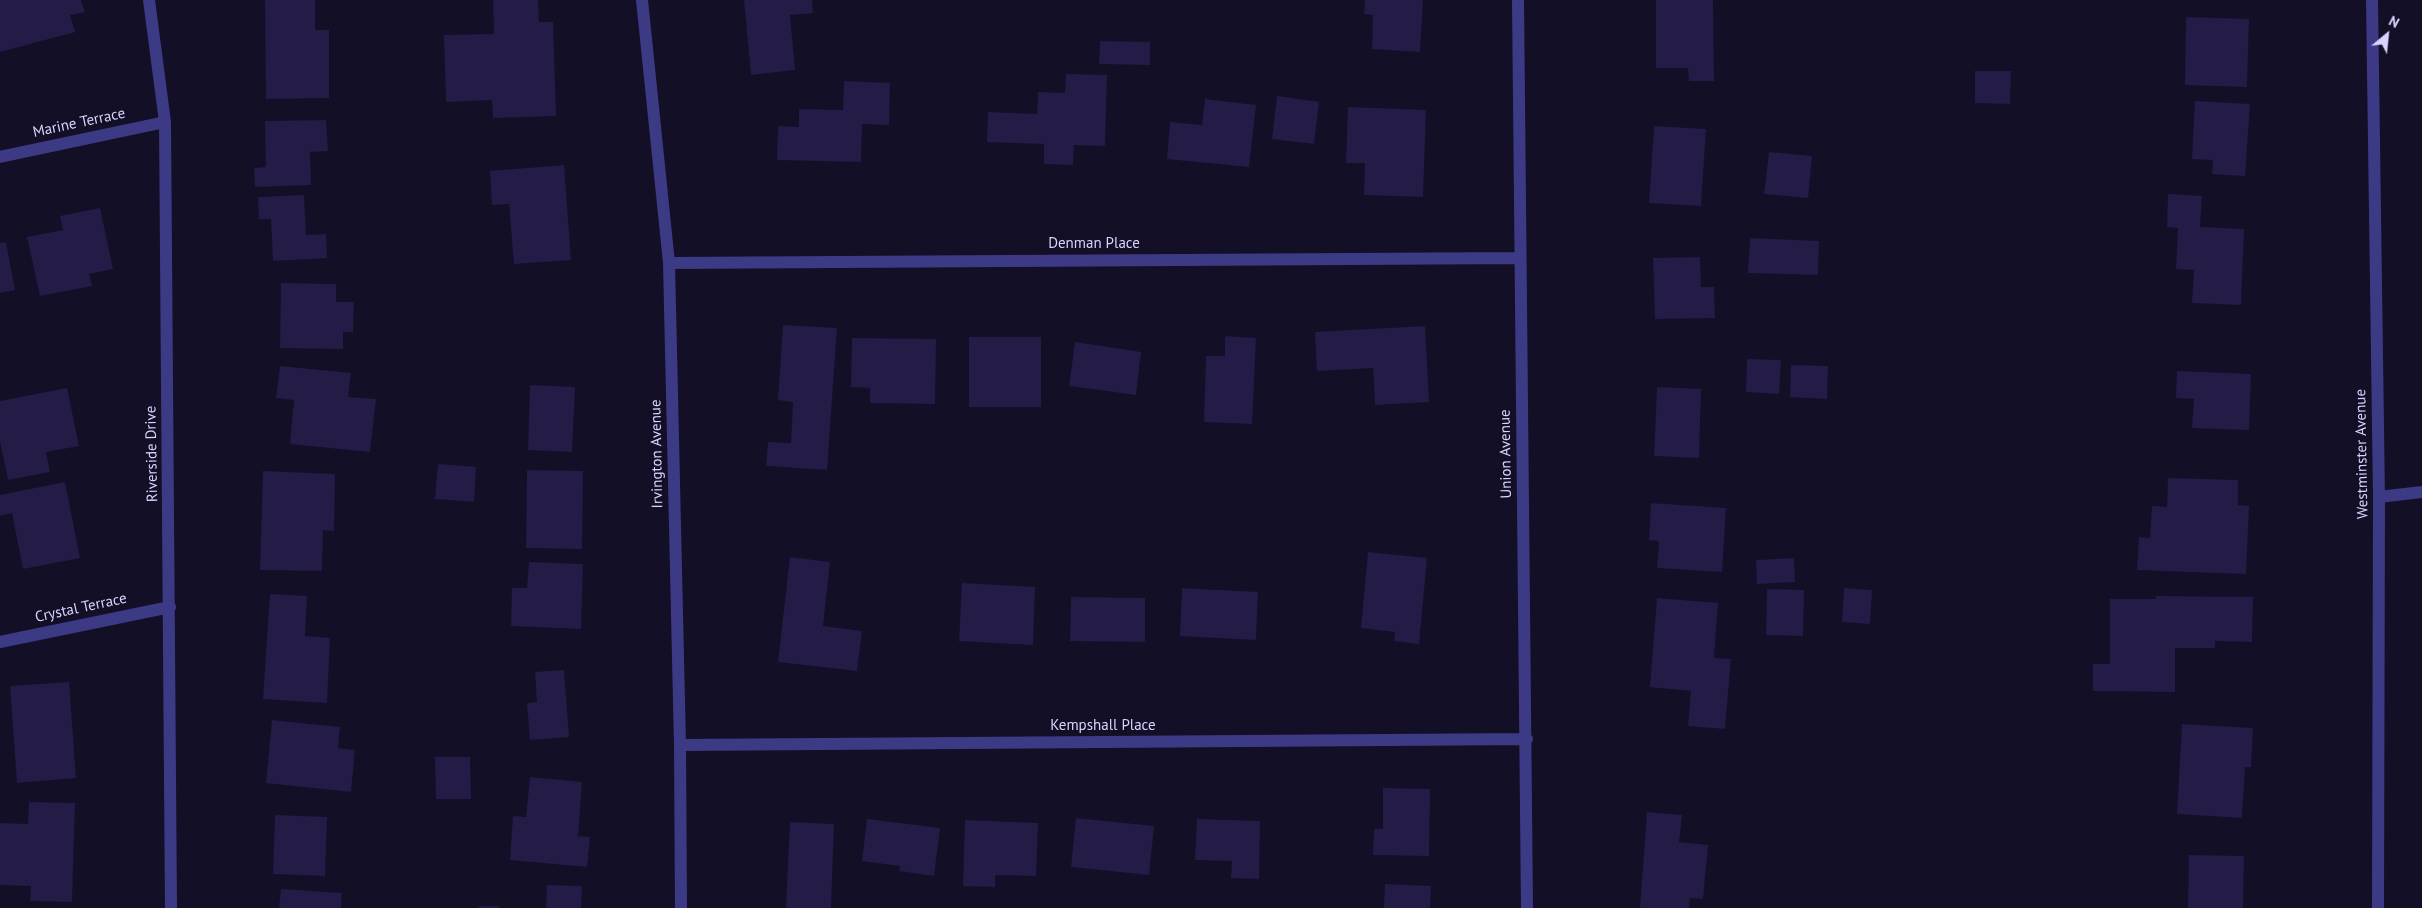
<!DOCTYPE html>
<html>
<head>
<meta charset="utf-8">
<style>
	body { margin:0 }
	#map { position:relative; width:2422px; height:908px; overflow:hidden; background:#130f26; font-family:"PT Sans",sans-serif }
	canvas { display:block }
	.north { position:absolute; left:2362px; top:10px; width:50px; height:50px; -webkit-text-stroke:4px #130f26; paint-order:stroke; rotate:28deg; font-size:14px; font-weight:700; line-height:20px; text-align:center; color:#d9d4ff }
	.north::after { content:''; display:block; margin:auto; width:18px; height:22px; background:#d9d4ff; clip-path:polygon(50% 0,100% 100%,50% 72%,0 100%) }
</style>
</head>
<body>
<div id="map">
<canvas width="2422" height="908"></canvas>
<div class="north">N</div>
</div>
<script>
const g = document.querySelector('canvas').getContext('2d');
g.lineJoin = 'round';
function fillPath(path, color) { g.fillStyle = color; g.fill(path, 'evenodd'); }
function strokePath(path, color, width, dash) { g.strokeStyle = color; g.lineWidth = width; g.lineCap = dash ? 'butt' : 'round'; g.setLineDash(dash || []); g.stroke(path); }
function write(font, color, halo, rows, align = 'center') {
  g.font = font + ' "PT Sans",sans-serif'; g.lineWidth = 4; g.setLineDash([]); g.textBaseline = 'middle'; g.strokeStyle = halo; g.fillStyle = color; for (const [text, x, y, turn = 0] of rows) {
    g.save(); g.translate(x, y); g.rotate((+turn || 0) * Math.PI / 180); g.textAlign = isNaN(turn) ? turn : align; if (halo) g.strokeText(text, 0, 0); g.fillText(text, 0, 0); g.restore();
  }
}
const building = new Path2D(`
	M0,0h81l4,12 -15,3 5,17 -75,20z
	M265,0h50v30h14v68l-63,1z
	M493,0h45l1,22h14l3,94 -63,2 -1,-18 -46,2 -2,-67 50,-1z
	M744,0h68l1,13 -23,2 5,55 -44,5z
	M1365,0h58l-3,52 -48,-3 1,-34 -9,-1z
	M1656,0h57l1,81h-25l-1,-13h-32z
	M2186,17l63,2 -2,68 -62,-2z
	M1100,41l50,1v23l-51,-1z
	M1975,71h36l-1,33 -35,-1z
	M1066,74l41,1 -2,71 -31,-1 -1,20 -29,-1v-20l-57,-2 1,-30 49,2 1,-22 27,1z
	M844,81l46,2 -1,42 -27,-1 -1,38 -84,-2 1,-34 21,1v-18l44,1z
	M1277,96l42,6 -5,42 -42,-5z
	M1205,99l51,6 -7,62 -82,-8 3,-37 32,3z
	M2195,101l55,3 -5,72 -33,-2 1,-14 -21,-1z
	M1348,107l78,3 -3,87 -59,-2 1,-32h-19z
	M326,120l2,31 -18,1 1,33 -56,2 -1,-19 12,-1 -1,-46z
	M1654,126l52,3 -5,77 -52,-3z
	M1769,152l43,4 -4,42 -44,-4z
	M564,165l7,95 -57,4 -5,-60 -17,1 -2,-34z
	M2168,194l34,2 -2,31 44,2 -3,76 -49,-2 2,-33 -18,-1 2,-41 -11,-1z
	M304,195l2,40 20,-1 1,24 -54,3 -2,-42h-12l-1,-22z
	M100,208l13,61 -24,5 3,12 -52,10 -13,-59 36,-7 -3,-14z
	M1750,238l69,3 -1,34 -70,-2z
	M6,242l9,48 -15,3v-50z
	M1700,257l1,30h13l1,31 -60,1 -2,-61z
	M281,283l55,1v18h18l-1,30h-10v17l-63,-1z
	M783,325l54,3 -10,142 -61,-4 2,-24 23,1 2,-41 -15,-2z
	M1425,326l4,76 -54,3 -2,-37 -56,3 -2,-39z
	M1225,336l31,2 -4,86 -48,-2 2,-66h19z
	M969,337h72v70h-72z
	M852,338l84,1 -1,65 -65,-1v-15l-19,-1z
	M1075,342l66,10 -5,43 -67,-9z
	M1747,359l34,1 -2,34 -33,-2z
	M1791,365l37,1 -1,33 -37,-2z
	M280,366l71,7 -3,24 28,2 -6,53 -80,-8 4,-44 -18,-2z
	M2177,371l74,3 -2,56 -57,-2 2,-29 -18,-1z
	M530,385l45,2 -3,65 -44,-2z
	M1657,387l44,2 -2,69 -45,-2z
	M67,388l12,58 -33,6 4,20 -42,8 -8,-39v-40z
	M438,464l38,3 -2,35 -39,-3z
	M527,470l56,1 -1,78 -56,-1z
	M263,471l72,3 -1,57 -11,-1 -1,41 -62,-1z
	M2168,478l70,2v25l11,1 -3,68 -109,-4 2,-33 11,1 2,-32 15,1z
	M65,482l15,76 -57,11 -11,-56 -12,3v-21z
	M1651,503l75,5 -4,64 -65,-4 2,-27 -10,-1z
	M1368,552l59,6 -8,86 -25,-3 1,-9 -34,-4z
	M790,557l40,5 -7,64 39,5 -5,40 -79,-9z
	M1794,558l1,24 -38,2 -1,-24z
	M529,562l54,2 -2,65 -70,-3 1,-38h15z
	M962,583l73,4 -2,58 -74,-4z
	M1182,588l76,4 -2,48 -76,-4z
	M1844,588l28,2 -2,34 -28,-2z
	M1767,589l37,1 -1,46 -37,-1z
	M270,594l37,2 -2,40 25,2 -3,65 -64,-4z
	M2156,596l97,1 -1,45 -37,-1v7h-40v44l-82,-1v-27h17v-65h46z
	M1071,597l74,1v44l-75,-1z
	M1657,598l61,5 -4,55 17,1 -6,70 -37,-3 3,-35 -41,-4z
	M564,670l5,67 -39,3 -3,-37 10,-1 -2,-30z
	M69,682l7,96 -59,5 -7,-97z
	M272,720l68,7 -2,21 17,2 -4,42 -85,-9z
	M2182,724l71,4 -2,39h-6l-3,51 -65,-4z
	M435,757h35l1,42h-35z
	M530,777l52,5 -4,54 12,1 -3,30 -77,-7 3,-44 13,1z
	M1383,788l47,1 -1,67 -56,-1 1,-26h9z
	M29,802l46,1 -3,99 -42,-1 1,-15 -31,-1v-62l28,1z
	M1647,812l35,3 -3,27 29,3 -5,54 -13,-1 -1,10h-49z
	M275,815l52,2 -2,59 -52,-2z
	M1076,818l78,8 -5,49 -78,-8z
	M867,819l73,9 -6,48 -35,-5 1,-5 -38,-5z
	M1197,819l63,2 -1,58 -28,-1 1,-17 -37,-1z
	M965,820l73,3 -2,53 -41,-1v12l-32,-1z
	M790,822l44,2 -3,84h-45z
	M2189,855l55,1 -1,52h-55z
	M1385,884l46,2 -1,22h-46z
	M547,885l35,1 -1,22h-35z
	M281,889l61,4 -1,15h-62z
	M479,906h20v2h-20z`);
const lane = new Path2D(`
	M2379,497l43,-5`);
const street = new Path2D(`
	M149,0l16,122 6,786
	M642,0l27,263 11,482 1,163
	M1518,0l9,908
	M2372,0l7,497 -1,411
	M0,157l165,-35
	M669,263l850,-5
	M0,642l170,-35
	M680,745l847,-6`);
const streetNames = [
	["Marine Terrace",79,123,-12],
	["Denman Place",1094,244],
	["Riverside Drive",152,454,-91],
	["Irvington Avenue",657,454,-91],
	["Union Avenue",1506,454,-91],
	["Westminster Avenue",2362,454,-91],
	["Crystal Terrace",81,608,-12],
	["Kempshall Place",1103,726]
];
fillPath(building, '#241b47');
strokePath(lane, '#3d3a85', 12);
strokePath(street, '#3d3a85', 12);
write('15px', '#d9d4ff', '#130f26', streetNames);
</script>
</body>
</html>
